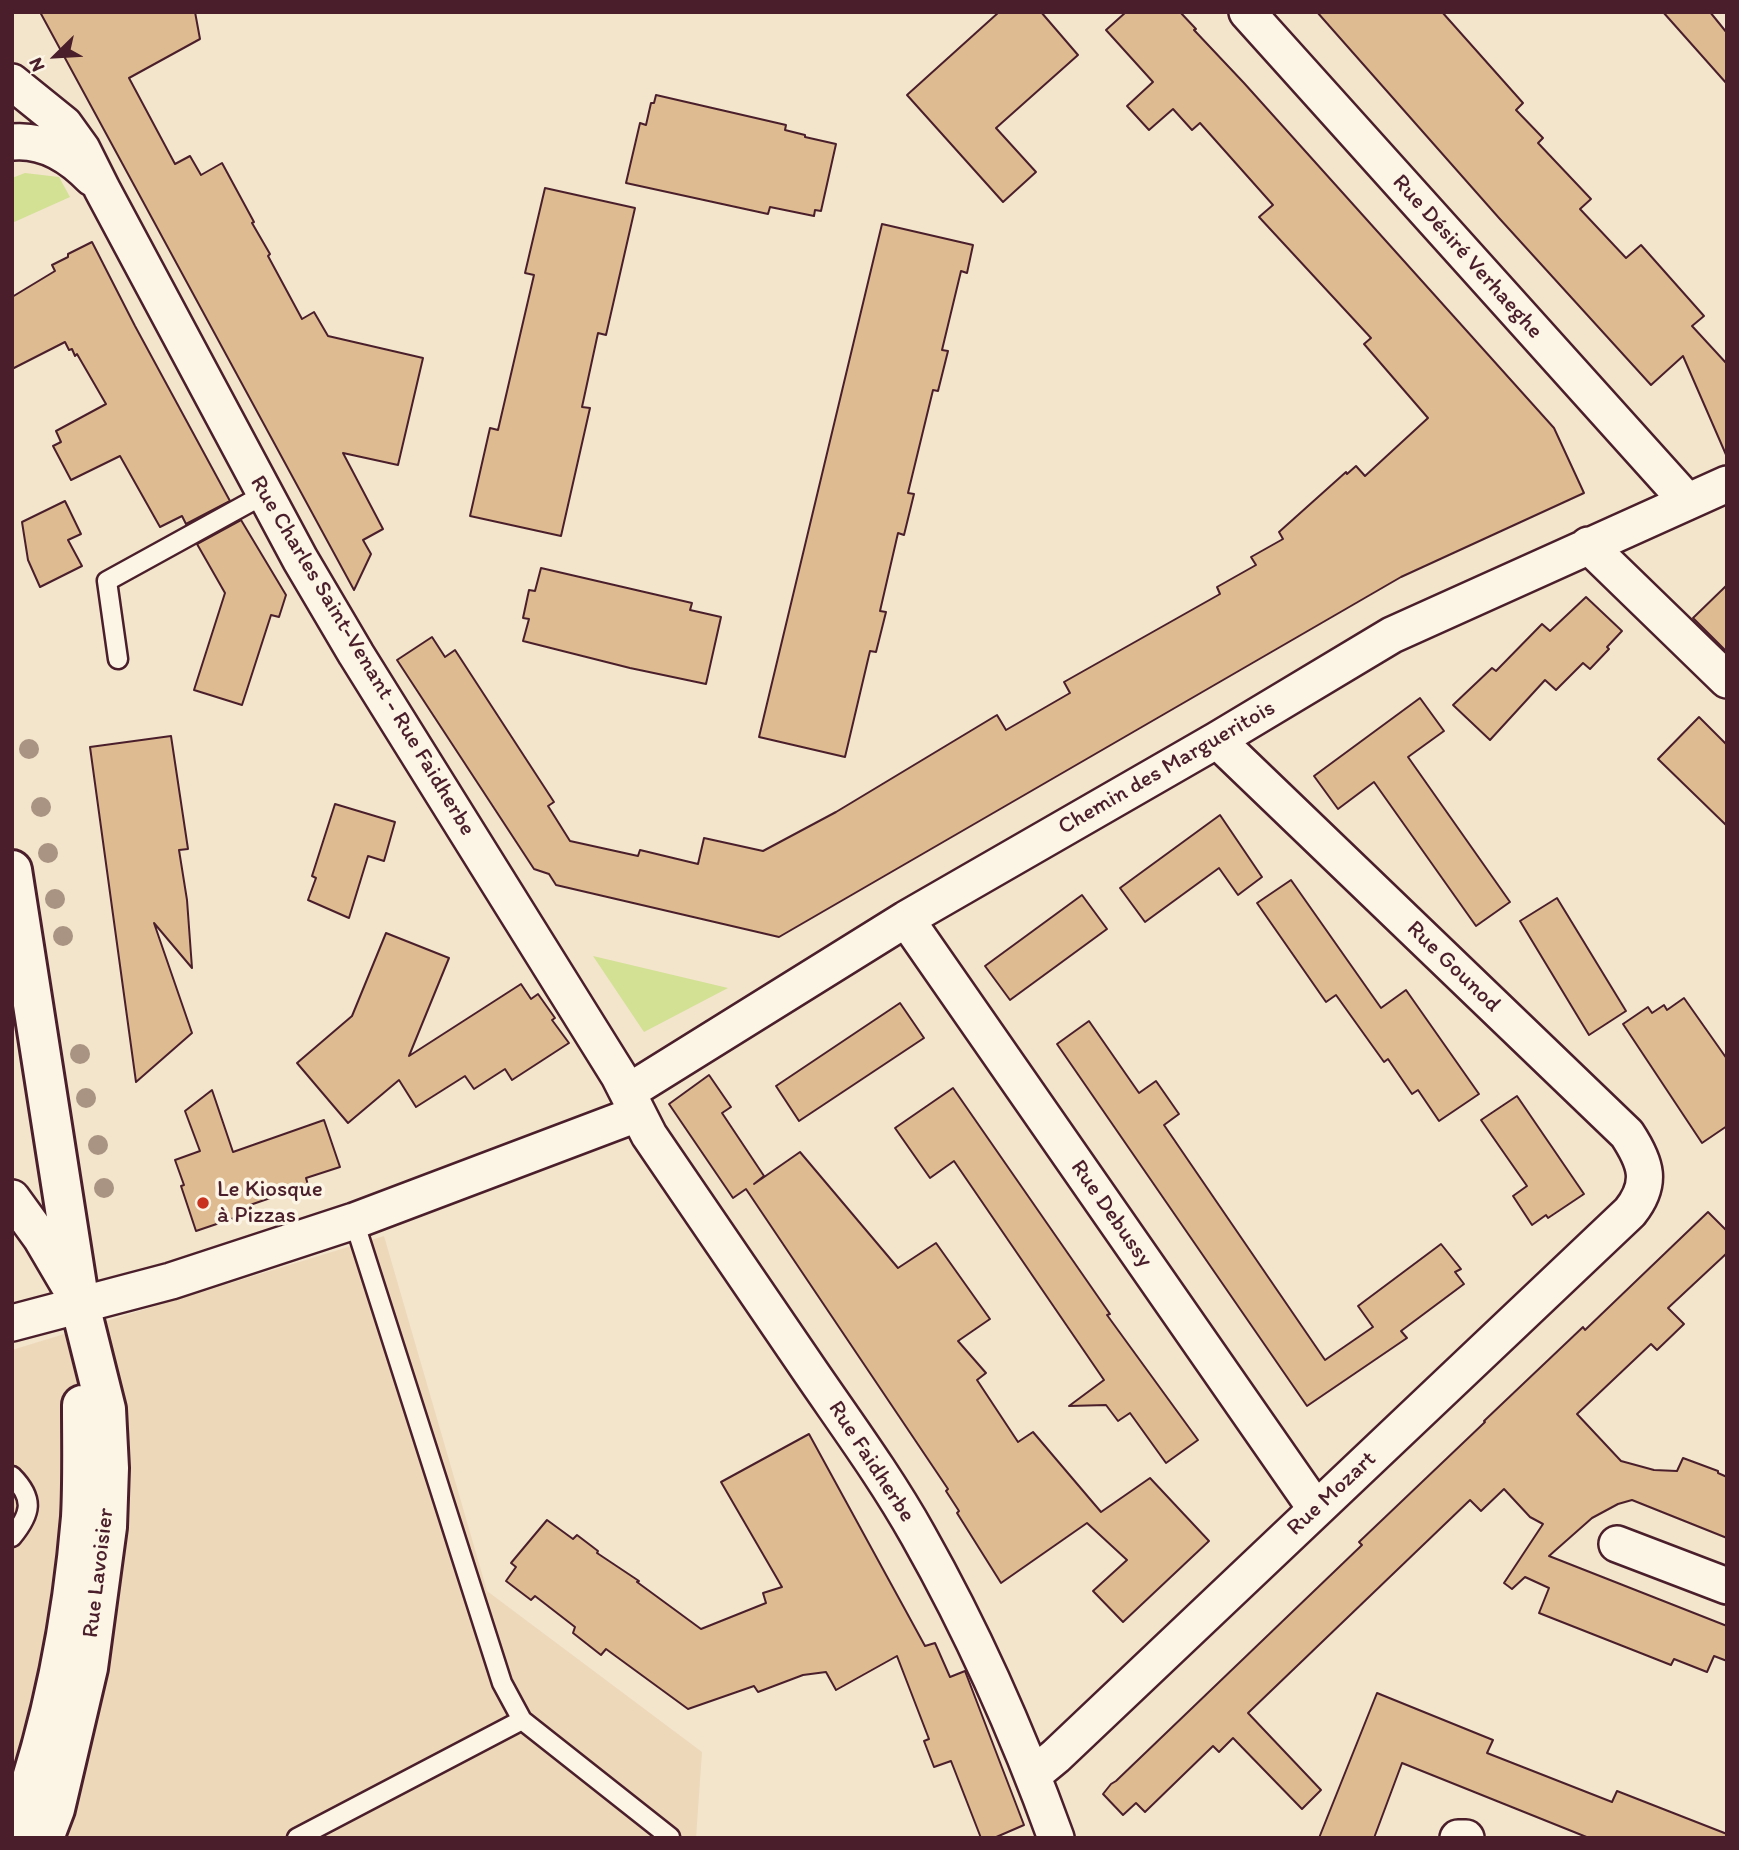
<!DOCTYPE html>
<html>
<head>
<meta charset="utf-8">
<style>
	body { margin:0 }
	#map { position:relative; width:1739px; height:1850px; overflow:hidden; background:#f3e4cc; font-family:Itim,sans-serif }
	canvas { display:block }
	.frame { position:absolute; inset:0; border:14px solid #4a1f2b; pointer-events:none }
	.north { position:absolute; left:21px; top:21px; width:70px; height:70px; -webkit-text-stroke:5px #fcf5e5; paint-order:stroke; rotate:246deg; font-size:19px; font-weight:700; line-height:28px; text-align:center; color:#4a1f2b }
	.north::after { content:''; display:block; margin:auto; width:24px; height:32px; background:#4a1f2b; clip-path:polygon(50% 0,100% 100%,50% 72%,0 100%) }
</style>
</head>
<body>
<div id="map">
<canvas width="1739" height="1850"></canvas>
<div class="frame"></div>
<div class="north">N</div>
</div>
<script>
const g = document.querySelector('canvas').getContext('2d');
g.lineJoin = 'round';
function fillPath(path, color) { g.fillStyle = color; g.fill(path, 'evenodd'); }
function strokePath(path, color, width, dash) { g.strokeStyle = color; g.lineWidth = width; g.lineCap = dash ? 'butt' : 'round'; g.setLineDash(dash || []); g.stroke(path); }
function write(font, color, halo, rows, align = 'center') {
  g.font = font + ' Itim,sans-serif'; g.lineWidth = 7; g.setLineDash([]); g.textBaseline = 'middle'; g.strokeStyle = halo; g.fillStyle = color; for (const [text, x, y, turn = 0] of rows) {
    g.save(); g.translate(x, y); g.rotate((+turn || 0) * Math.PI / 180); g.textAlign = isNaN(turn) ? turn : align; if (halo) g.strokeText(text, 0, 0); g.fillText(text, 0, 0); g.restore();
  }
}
const built = new Path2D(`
	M384,1236l103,355 215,161 -6,86h-684v-488z`);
const green = new Path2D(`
	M25,173l34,4 11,20 -58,26v-45z
	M593,956l135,32 -84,44z`);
const building = new Path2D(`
	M40,12h155l5,27 -71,39 46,86 15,-8 11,19 21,-12 32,59 -2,1 18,31 -2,2 34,63 12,-7 14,24 95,22 -25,107 -55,-12 40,76 -20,11 8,14 -17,36z
	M999,12h42l37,43 -82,73 40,44 -33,30 -96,-107z
	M1126,12h54l16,17 -2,1 50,53 310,345 30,65 -183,84 -622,360 -223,-52 -7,-11 -15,-5 -137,-209 35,-23 13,20 10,-7 99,152 -6,4 22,35 68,15 2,-6 58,14 6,-26 59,13 73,-39 161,-97 9,15 64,-37 -6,-11 156,-88 -3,-7 39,-22 -5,-8 32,-18 -4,-7 67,-60 1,2 9,-8 9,10 63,-58 -64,-74 7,-6 -112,-121 14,-12 -73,-82 -8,7 -19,-21 -24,21 -22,-24 26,-24 -47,-52z
	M1317,12h125l81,91 -7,7 27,28 -5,5 53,56 -11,10 46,49 15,-13 63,71 -12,10 35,38v93l-44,-101 -32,29 -152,-167z
	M1663,12h47l17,21v51z
	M656,95l130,30 -1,5 20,5v2l31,7 -15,67 -6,-1 -1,6 -44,-9 -2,7 -142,-31 14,-60 6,2 5,-22h3z
	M545,188l90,20 -29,127 -8,-2 -16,74 8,1 -29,128 -91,-20 20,-88 8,2 36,-155 -9,-2z
	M882,224l91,21 -6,28 -6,-2 -19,79 6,1 -10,40 -5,-1 -25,103 6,1 -10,41 -6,-2 -18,78 6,1 -10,40 -6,-1 -25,106 -86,-20z
	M92,242l43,84 95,175 -44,23 -4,-8 -22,11 -40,-71 -49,24 -18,-34 8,-4 -5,-11 50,-27 -29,-50 -2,2 -3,-7 -3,1 -4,-8 -53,27v-72l43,-26 -3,-6 16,-8v-3z
	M65,501l16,33 -13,6 14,26 -42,21 -12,-27 -6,-38z
	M241,520l45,75 -7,22 -8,-2 -29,90 -48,-15 31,-97 -28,-49z
	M541,568l151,35 -2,7 31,7 -15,67 -76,-16 -107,-27 6,-22 -6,-1 6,-28 6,1z
	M1727,585v67l-34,-34z
	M1586,597l36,34 -15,16 2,2 -19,20 -7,-6 -27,27 -11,-10 -55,60 -37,-35 39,-37 4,3 46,-47 8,7z
	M1420,698l24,33 -36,26 102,145 -34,24 -102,-144 -36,27 -24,-33z
	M1699,717l28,28v81l-69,-67z
	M171,736l17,113 -9,1 8,50 5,68 -38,-45 38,110 -56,49 -46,-335z
	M335,804l60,18 -11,39 -16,-5 -19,62 -41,-18 8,-22 -4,-2z
	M1220,815l42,62 -24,18 -19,-27 -74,54 -25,-34z
	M1291,880l90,128 25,-18 73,104 -40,27 -21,-31 -6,4 -24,-35 -4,3 -48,-67 -10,7 -69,-99z
	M1082,895l25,34 -97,71 -25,-34z
	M1557,898l69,113 -37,24 -69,-114z
	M386,933l63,25 -40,98 112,-72 10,15 7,-5 17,24 -3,2 17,23 -57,37 -7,-11 -31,20 -9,-13 -49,31 -17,-27 -51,43 -51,-60 55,-47z
	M1684,998l43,61v67l-25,17 -79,-119 25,-17 4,6 12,-8 3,5z
	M900,1003l24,35 -125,83 -23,-35z
	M1089,1021l50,72 17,-12 23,33 -15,11 161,235 48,-33 -15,-21 83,-62 20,25 -6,3 9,12 -63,47 6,7 -100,68 -250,-362z
	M709,1075l22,32 -9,6 42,63 -10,8 46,-32 98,116 38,-25 54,76 -32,22 28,32 -9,7 41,62 15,-10 68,80 49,-34 59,63 -86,81 -30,-31 34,-31 -40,-37 -86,60 -44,-70 2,-2 -13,-20 2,-2 -202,-300 -13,9 -64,-94z
	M953,1088l157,226 -3,1 91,125 -32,23 -36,-50 -12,8 -12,-16 -37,1 35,-26 -150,-219 -24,17 -35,-50z
	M212,1090l21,62 91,-32 16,47 -34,11 2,7 -58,20 2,7 -56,19 -15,-45 3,-1 -9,-25 25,-9 -15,-40z
	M1517,1096l67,98 -36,24 -2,-3 -14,10 -19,-29 14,-10 -46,-66z
	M1708,1212l19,19v22l-59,55 16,16 -27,26 -6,-6 -74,70 44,47 33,9 23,1 6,-13 35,13v2l9,4v61l-95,-38 -14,4 -26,14 -43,38 178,70v35l-13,-5 -7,16 -33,-13 -3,6 -132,-52 10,-25 -24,-11 -13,12 -8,-6 39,-59 -13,-7 -26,-28 -23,22 -11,-11 -222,213 73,77 -19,19 -69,-71 -14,14 -6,-6 -68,66 -9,-9 -13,12 -20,-21 8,-10 5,-3 246,-236 -3,-3 126,-120 -1,-1 99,-94 2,3z
	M809,1434l116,212 10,-3 15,34 15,-6 59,154 -30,13h-13l-30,-77 -17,6 -10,-26 5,-2 -32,-83 -61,34 -10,-18 -23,3 -45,17 -4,-6 -66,23 -82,-60 -5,6 -28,-22 2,-6 -40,-31 -4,4 -25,-19 10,-14 -5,-4 36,-43 26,19 4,-4 21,16 -1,2 42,28 -2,1 64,47 65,-26 -3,-10 19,-6 -61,-105z
	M1377,1693l116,47 -6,13 125,49 5,-11 110,43v4h-138l-187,-75 -28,75h-55z`);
const service = new Path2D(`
	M118,659l-11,-78 158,-87
	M354,1221l148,462 20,37 148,117
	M12,1476c23,23 19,38 0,61
	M297,1838l225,-118`);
const minor = new Path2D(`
	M1247,12l440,489
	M12,82l52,42 18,25 20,40 198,370 56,95 263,422 30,59c54,79 107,158 161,236 37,54 76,107 108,164 55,97 100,198 138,303
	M12,142c32,-3 59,14 80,36
	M1588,545l139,135
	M906,919l410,590
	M628,1092l278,-173 311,-179 175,-105 335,-151
	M12,1198l29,40 37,63
	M12,1323l159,-42 183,-60 283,-107
	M1617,1544l110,42
	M1033,1775l23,-19 574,-544c23,-29 16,-49 -3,-78l-410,-394
	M1458,1838h8`);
const secondary = new Path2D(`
	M12,870l68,435 26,104 3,59 -2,59 -19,141 -33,141 -11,29
	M12,1838c38,-103 60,-212 69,-321 2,-37 1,-75 1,-112`);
const trees = [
	[29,749],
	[41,807],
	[48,853],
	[55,899],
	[63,936],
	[80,1054],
	[86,1098],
	[98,1145],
	[104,1188]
];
const markers = [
	[203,1203,7,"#c8321e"]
];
const streetNames = [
	["Rue Désiré Verhaeghe",1467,257,48],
	["Rue Charles Saint-Venant - Rue Faidherbe",362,656,59],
	["Chemin des Margueritois",1167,768,-30],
	["Rue Gounod",1453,967,44],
	["Rue Debussy",1111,1214,55],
	["Rue Faidherbe",871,1462,57],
	["Rue Mozart",1332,1494,-43],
	["Rue Lavoisier",99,1573,-83]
];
const poiNames = [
	["Le Kiosque",217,1190],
	["à Pizzas",217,1216]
];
fillPath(built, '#edd8ba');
fillPath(green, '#d2e194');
fillPath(building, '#dfbb91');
strokePath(building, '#4a1f2b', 2);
strokePath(service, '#4a1f2b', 23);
strokePath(minor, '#4a1f2b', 40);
strokePath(secondary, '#4a1f2b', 44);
strokePath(service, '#fcf5e5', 18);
strokePath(minor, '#fcf5e5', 35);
strokePath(secondary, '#fcf5e5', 38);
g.fillStyle = '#a99382';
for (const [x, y] of trees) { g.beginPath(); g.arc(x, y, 10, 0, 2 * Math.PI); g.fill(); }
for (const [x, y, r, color] of markers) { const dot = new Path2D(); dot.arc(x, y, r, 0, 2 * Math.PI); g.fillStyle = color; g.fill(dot); strokePath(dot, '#fcf5e5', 2.5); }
write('23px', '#4a1f2b', '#fcf5e5', streetNames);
write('23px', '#4a1f2b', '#fcf5e5', poiNames, 'left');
</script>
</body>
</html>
